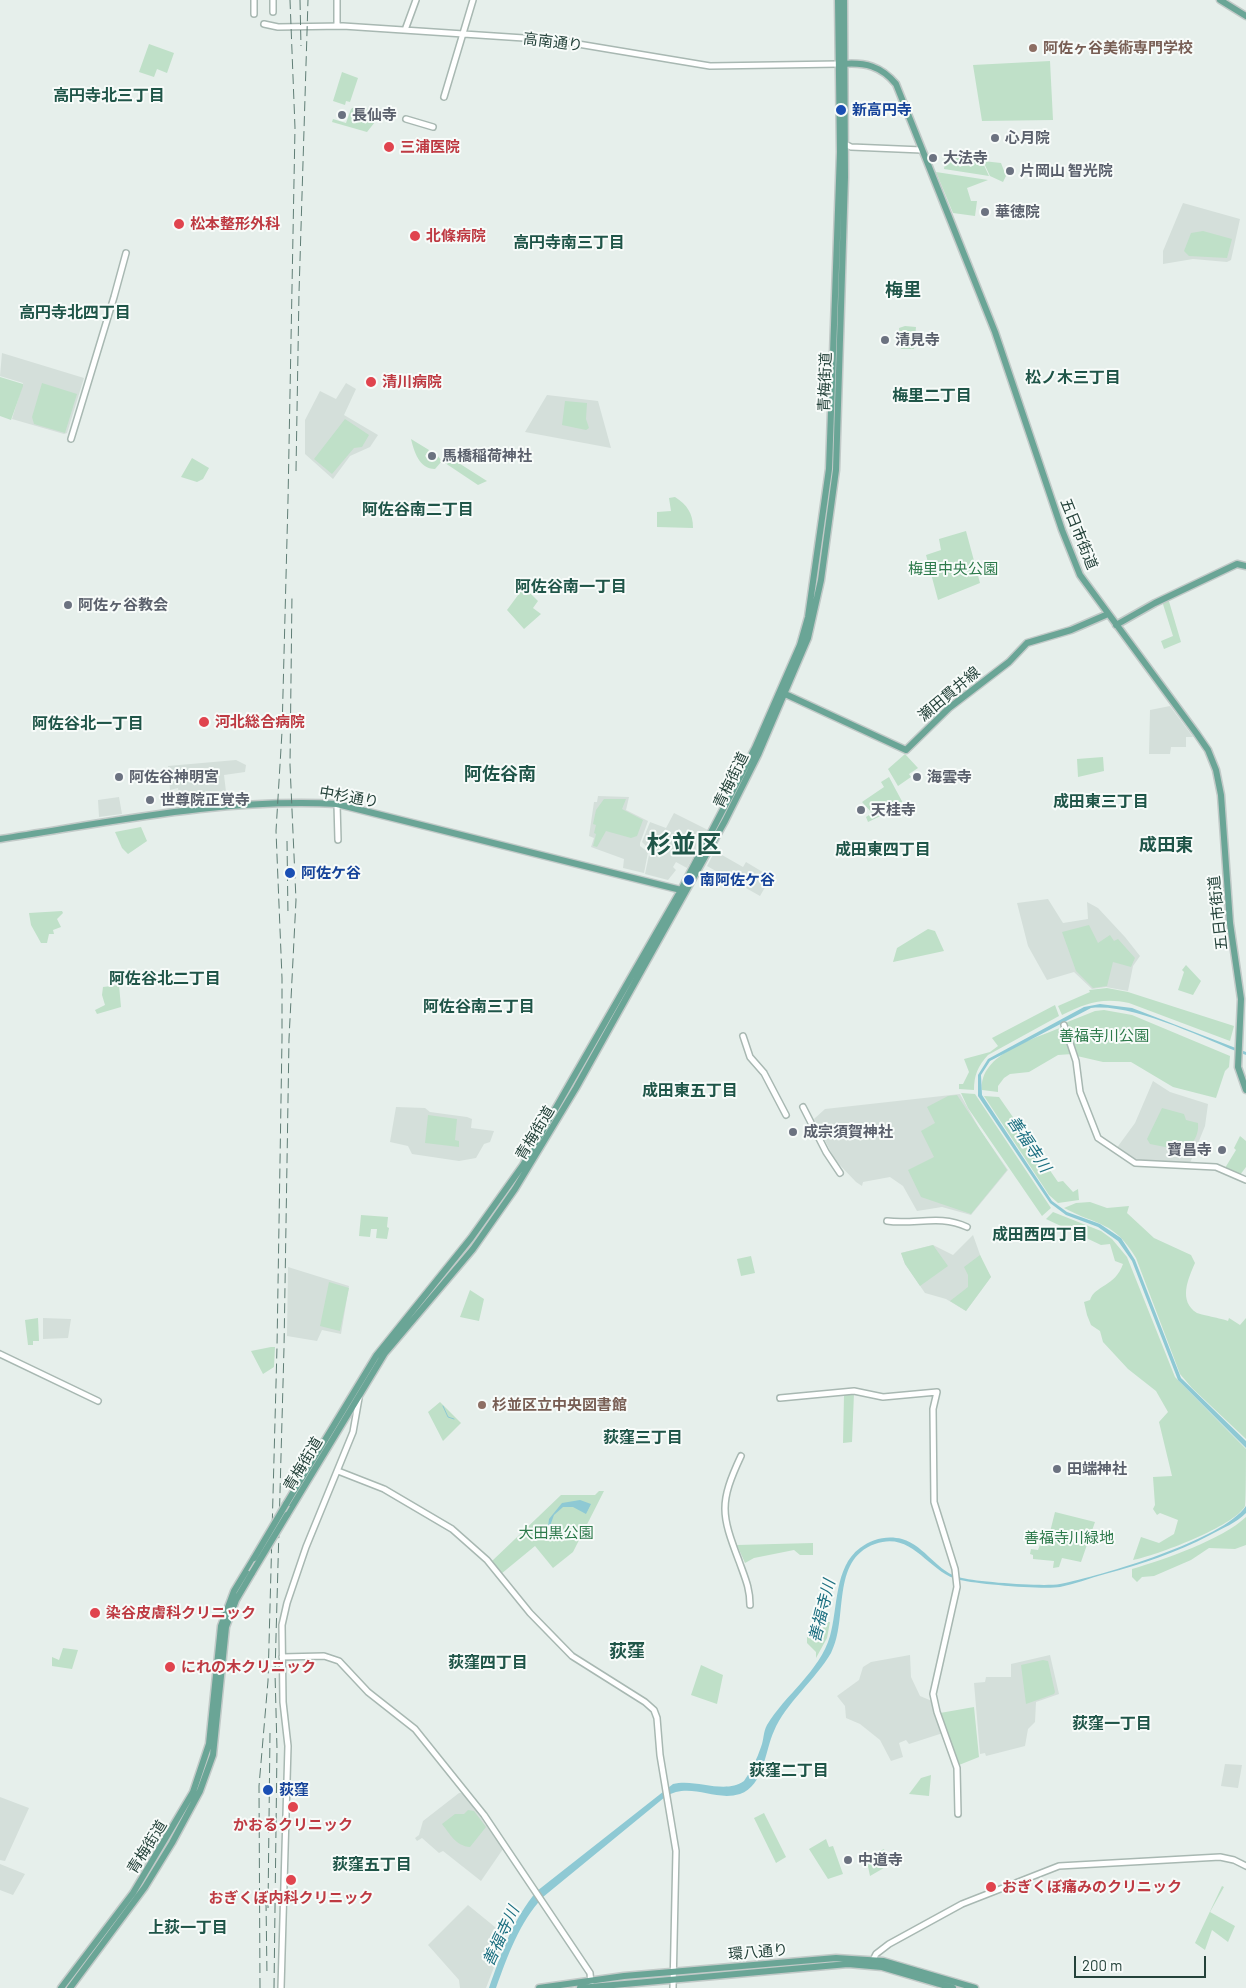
<!DOCTYPE html>
<html>
<head>
<meta charset="utf-8">
<style>
	body { margin:0 }
	#map { position:relative; width:1246px; height:1988px; overflow:hidden; background:#e6efeb; font-family:Barlow,sans-serif }
	canvas { display:block }
	.scale { position:absolute; left:1074px; top:1956px; width:132px; height:22px; box-sizing:border-box; border:2px solid #24423a; border-top:0; padding-left:6px; font-size:15px; line-height:18px; white-space:nowrap; color:#24423a; -webkit-text-stroke:4px #f7fbf9; paint-order:stroke }
</style>
</head>
<body>
<div id="map">
<canvas width="1246" height="1988"></canvas>
<div class="scale">200 m</div>
</div>
<script>
const g = document.querySelector('canvas').getContext('2d');
g.lineJoin = 'round';
function fillPath(path, color) { g.fillStyle = color; g.fill(path, 'evenodd'); }
function strokePath(path, color, width, dash) { g.strokeStyle = color; g.lineWidth = width; g.lineCap = dash ? 'butt' : 'round'; g.setLineDash(dash || []); g.stroke(path); }
function write(font, color, halo, rows, align = 'center') {
  g.font = font + ' Barlow,"Noto Sans JP",sans-serif'; g.lineWidth = 4; g.setLineDash([]); g.textBaseline = 'middle'; g.strokeStyle = halo; g.fillStyle = color; for (const [text, x, y, turn = 0] of rows) {
    g.save(); g.translate(x, y); g.rotate((+turn || 0) * Math.PI / 180); g.textAlign = isNaN(turn) ? turn : align; if (halo) g.strokeText(text, 0, 0); g.fillText(text, 0, 0); g.restore();
  }
}
const built = new Path2D(`
	M1183,203l57,16 -9,41 -4,2 -34,-3 -30,5v-13z
	M2,353l82,25 -17,55 -3,1 -52,-15 11,-36 -23,-7z
	M346,383l10,6 -12,26 34,20 -8,12 -20,9 -17,23 -28,-25v-34l15,-29 16,8z
	M547,395l51,6 13,47 -86,-16z
	M1170,706l23,31h-7v10h-15l-1,7h-21l1,-44z
	M236,760l10,5 -1,7 -21,3 3,25 -42,5 -1,-5h-4l-2,-12 -8,2 -2,-24z
	M598,796l31,1 -3,13 22,11 -8,22v3l8,6 -4,21 -21,-5 1,-9 -33,-12 3,-9 -5,-2 5,-34h3z
	M119,797l3,17 -23,3 -1,-17z
	M674,813l34,17 -21,38 -11,-6 -3,5 3,3 -8,10 -23,-6 5,-24 -8,-8 8,-20 16,6z
	M715,851l28,16 3,-5 25,15 -11,19 -53,-30z
	M1048,899l15,24 25,-4 -1,-17 11,6 27,29 15,19 -7,10 -5,25 -22,-4 -14,2 -18,-17 -27,8 -19,-34 -11,-43z
	M1153,1081l17,11 38,12 -3,22 -15,37 -55,-3 -19,-11 19,-26z
	M960,1094l20,36 28,40 -37,45 -29,-8 -25,4 -14,-25 -13,-9 -27,5 -1,4 -6,-4 -21,-22 -21,-41 11,-10z
	M396,1107l29,1 5,4 37,5 5,2 -1,9 23,3 -4,11 -6,2 -8,14 -17,3 -47,-7 -4,-8 -18,-4z
	M973,1235l10,28 8,14 -25,34 -20,-12 -21,-6 -20,-29 -4,-11 32,-8 20,10z
	M288,1267l61,19 -8,48 -19,-4 -5,11 -30,-5z
	M43,1318l28,1 -3,19 -25,1z
	M910,1655l1,22 9,19 12,5 11,32 -31,10 -3,1 -3,-4 -7,3 4,14 -12,4 -11,-21 -20,-16 -14,-6 -1,-12 -8,-10 22,-16 4,-13 8,-5z
	M1050,1655l9,39 -23,8 -1,20 -7,7 -3,17 -39,10 -1,-3 -5,1 -6,-71 11,-1 1,-5h25v-13z
	M1225,1764l17,1 -4,23 -17,-2z
	M459,1793h4l40,56 -22,32 -38,-30 -4,2 -17,-15 -5,3 -2,-3 4,-3 4,-14z
	M0,1797l29,11 -24,53 -5,-1z
	M0,1864l25,10 -12,21 -13,-5z
	M468,1905l38,31 -20,52h-26l-1,-8 -31,-35z`);
const green = new Path2D(`
	M149,44l25,9 -7,20 -10,-4 -3,8 -15,-5z
	M1050,61l3,59 -71,1 -9,-56z
	M342,72l16,6 -8,24 -4,-1 -1,4 -12,-4z
	M354,107l10,3 8,-3 11,5 -16,20 -35,-10 1,-3 13,4 5,-14z
	M946,155l36,6 7,15 -45,-7z
	M983,161l18,2 5,13 -3,6 -13,-6z
	M936,172l52,8 -21,8 4,13h6l-2,15 -22,-3z
	M1203,231l29,8 -5,19 -38,-2 -5,-5 7,-18z
	M905,326l11,1 -2,22h-13l-2,-21z
	M0,377l23,7v2l-12,34 -11,-4z
	M42,383l35,11 -12,39 -31,-9 -2,-7z
	M565,401l22,2 -1,16 3,9 -3,2 -24,-5z
	M345,419l24,16 -7,12 -8,1 -22,26 -18,-15z
	M411,439l18,11 -4,6 4,4 5,-9 7,9 5,-5 41,26 -9,4 -36,-24 -7,8c-16,0 -21,-18 -24,-30z
	M192,458l17,10 -6,11 -6,3 -16,-5z
	M675,497c12,8 18,16 18,31l-36,-1v-15l14,-1 -2,-13z
	M966,531l14,52 -42,17 -12,-45 15,-5 -2,-11z
	M524,587l14,14 -5,7 8,6 -17,15 -17,-19z
	M1168,598l13,44 -17,7 -3,-8 12,-5 -11,-35z
	M905,754l13,14 -9,6 2,3 -13,9 -10,-17z
	M1103,757l1,14 -26,6 -1,-18z
	M889,777l15,28 -36,17 -2,-5 6,-4 -10,-11 22,-15 -3,-5z
	M604,799h22l-4,10 21,11 -6,16 -6,2 -25,-7 -9,16 -4,-1 3,-12 -2,-1 2,-8 -3,-1 3,-14z
	M141,827l6,14 -19,13 -6,-6 -7,-16z
	M62,911l1,2 -6,6 4,8 -8,3 1,4h-5l-2,9h-6l-10,-18 -2,-12z
	M1089,925l9,18 12,-8 4,6 4,-2 17,19 -4,9 -18,-5 -6,24 -14,2 -17,-17 -14,-39z
	M928,929l7,2 9,20 -51,11 4,-14z
	M1186,965l15,16 -8,14 -15,-5 6,-18 -2,-2z
	M119,985l2,22 -24,7 -2,-4 10,-5 -3,-10 1,-8z
	M1107,988l21,4 106,34 -4,15 -101,-38c-26,-6 -44,0 -67,12l-4,-9 32,-14 -1,-2z
	M1055,1005l4,11 -71,39c-10,11 -14,20 -14,35l-15,-1v-5h4l6,-12 -5,-13 26,-7 8,-6 -6,-8z
	M1104,1010l28,5 98,41 -1,11 -4,4 -9,27 -43,-11 -42,-25h-28l-26,-6 -12,-33 30,-12z
	M1062,1027l10,27 -14,1 -29,17 -19,2 -6,4 -6,8v6l-16,-2c-3,-36 52,-51 80,-63z
	M961,1093l14,1 76,114 -9,8 -74,-108z
	M957,1095l50,75 -36,44 -50,-17 -13,-27 26,-13 -13,-26 14,-8 -8,-16 21,-11z
	M984,1096l15,1 59,85 5,-1 10,11 5,-3 1,11 -21,3 -9,-8z
	M1162,1108l22,6 2,6 12,3c1,12 -4,19 -13,28l-35,-7 -3,-5z
	M428,1115l29,4 -2,21 4,1v6l-34,-4z
	M1240,1136l6,5v26l-6,8 -15,-7 11,-18 -2,-2z
	M1090,1202l17,6 22,-2 -2,7 27,25 37,17 4,8c-7,16 -17,38 2,50 2,1 26,6 31,8l1,-3 11,7 6,-7v121l-54,-51 -12,-14 -44,-116c-22,-37 -38,-32 -72,-50l12,-5z
	M1053,1212l48,19 11,8 15,18 48,120 71,72c0,10 0,50 -1,57 -10,20 -90,50 -112,54l8,-23 18,6 15,-9 4,-14 -18,-7 -3,2 -4,-6 2,-4 -2,-28 19,-1 -13,-54 9,-10 -12,-21 -28,-22 -25,-27 -3,-11 -9,-6 -4,-10 -3,-13 6,-2c5,-15 25,-13 33,-36l-8,-3 -5,-17 -9,1 -55,-26z
	M361,1215l27,2 -1,10 2,1 -2,11 -11,-1 1,-9h-6l-1,8 -11,-1z
	M933,1245l15,21 -28,20 -15,-22 -4,-11z
	M980,1255l11,22 -25,34 -16,-10 18,-14v-12l-4,-8z
	M751,1256l4,17 -14,3 -4,-17z
	M329,1282l20,6 -9,43 -20,-5z
	M470,1290l14,9 -5,22 -19,-4z
	M38,1318l1,23h-6v4h-5l-3,-25z
	M271,1347h4l-1,20 -11,7 -12,-23z
	M849,1393h5l-2,49 -9,1 1,-48z
	M440,1402l21,21 -18,18 -15,-29z
	M599,1491h5l-31,61 -20,16 -18,-22 -34,28 -9,-13 69,-66h34z
	M1055,1512l40,10 -14,40 -19,-4 -3,9 -6,1 1,-7 -21,-2v-4l-3,-1 1,-5 7,1 7,-19 5,1z
	M1246,1517v28l-11,4 -26,-1 -18,12 -37,16 -12,1 -5,5 -5,-5v-8c31,-9 91,-30 114,-52z
	M813,1543v12h-13l-6,-5 -40,8 -9,5 -8,-18z
	M827,1622h3l-3,16 -11,20v-6l-9,-9v-6l16,-9z
	M63,1648l15,2 -6,19 -20,-3v-9l7,3z
	M1043,1660l5,1 7,31 -1,2 -28,10 -5,-39z
	M701,1665l22,10 -6,29 -26,-9z
	M974,1707l5,50 -20,8 -19,-52z
	M931,1775l-2,21 -20,-2 12,-16z
	M468,1810l6,1 12,16 -16,20c-14,-1 -20,-13 -28,-23l13,-10h9z
	M764,1813l22,44 -10,6 -22,-45z
	M826,1839l3,8 4,-1 10,28 -15,5 -19,-30z
	M884,1849l5,16 -19,11 -4,-19z
	M1222,1886l2,1 -14,25 25,14 -7,16 -16,-12 -7,20 -10,-7z`);
const water = new Path2D(`
	M1100,1004l32,4 114,44v3c-42,-16 -112,-52 -155,-47l-101,53 -9,14 1,20 70,106 15,11 33,12 21,14 14,22 46,118 65,63v7l-68,-68 -46,-119 -14,-20 -20,-14 -32,-12 -16,-12 -72,-107v-21l10,-16 96,-52z
	M580,1500l11,4 -5,10 -13,-7h-10l-9,8 -4,11 -2,1 1,-8 13,-16z
	M1246,1506v7c-10,10 -23,15 -36,22 -34,18 -68,29 -105,39 -15,4 -30,10 -45,13 -16,3 -83,-3 -100,-7 -32,-7 -47,-50 -85,-36 -45,16 -26,75 -44,109 -15,26 -46,51 -57,78 -9,19 -10,55 -34,63 -26,8 -50,-13 -75,3l-122,100c-24,26 -35,58 -47,91h-7c12,-34 24,-69 48,-97l136,-107c23,-6 51,11 71,-3 7,-10 13,-22 17,-34 3,-7 2,-15 6,-22 18,-30 53,-54 63,-89 8,-27 4,-69 30,-88 12,-9 27,-13 42,-9 24,7 35,34 60,39 17,4 82,9 98,6 41,-8 163,-44 186,-78z`);
const stream = new Path2D(`
	M443,1406l5,11 6,2`);
const minor = new Path2D(`
	M254,0v14
	M273,12v-12
	M264,24l14,3 65,-1 211,14 156,26 129,-2
	M337,26v-26
	M405,30l11,-30
	M444,97l29,-97
	M406,119l27,8
	M843,143l8,4 71,3
	M71,439l43,-142 12,-44
	M337,804l1,36
	M1064,1025l12,36 4,31 18,46 37,25 81,4 30,13
	M743,1036l7,21 14,16 22,42
	M803,1107l23,45 14,21
	M887,1221c28,4 53,-7 80,6
	M0,1354l98,47
	M780,1398l74,-7 29,6 54,-5 -4,17 1,93 21,67 2,18 -24,107 4,18 20,56 1,46
	M741,1456c-22,47 -20,58 -2,105 6,17 11,27 11,44
	M338,1471l46,18 68,40 35,31 43,53 42,43 73,46 9,8 3,8 3,37 16,96 -3,137
	M282,1657l42,-1 15,5 29,31 47,37 69,86 106,158 1,10
	M872,1962l4,-8 13,-10 73,-40 97,-38 161,-9 14,3 12,6
	M281,1988l7,-242 -5,-44 -1,-77 5,-22 19,-56 47,-115 6,-34`);
const major = new Path2D(`
	M1220,0l26,16
	M842,64c23,-2 39,2 54,20l99,248 67,198 18,45 117,159 11,16 8,20 5,25 9,128 11,76 -3,68 8,23
	M1116,625l39,-22 82,-39 9,2
	M783,693l123,57 43,-42 60,-46 18,-19 44,-13 37,-16
	M0,839c112,-17 224,-41 337,-35l348,87
	M286,1504l90,-148 95,-118 52,-73 158,-275 74,-142 45,-103 8,-28 21,-148 11,-317 -2,-152
	M287,1515l98,-162 88,-104 42,-60 61,-101 149,-267 33,-66 50,-117 13,-58 15,-110 9,-293 -1,-177
	M61,1988l72,-95 60,-101 16,-48 12,-118 13,-35 20,-33
	M70,1988l75,-101 27,-44 28,-52 13,-36 13,-128 10,-27 16,-27
	M539,1988l85,-12 212,-18 47,3 92,27
	M580,1988l268,-24 34,3 71,21`);
const rail = new Path2D(`
	M300,0l1,46
	M296,471l3,-178 9,-293
	M287,841l1,75
	M266,1901l1,75
	M268,1908l2,-175
	M260,1988l-1,-202 9,-105 9,-334 5,-308v-61l-6,-147 6,-99 6,-232 7,-372 -5,-128
	M274,1988l3,-239 -2,-76 9,-325 5,-309 7,-139 -6,-135 2,-171`);
const majorBridge = new Path2D(`
	M254,1558l32,-54
	M252,1573l35,-58`);
const markers = [
	[1033,48,5,"#8d6e63"],
	[841,110,6,"#1a4fb4"],
	[342,115,5,"#6b7280"],
	[995,138,5,"#6b7280"],
	[389,147,6,"#e0444e"],
	[933,158,5,"#6b7280"],
	[1010,171,5,"#6b7280"],
	[985,212,5,"#6b7280"],
	[179,224,6,"#e0444e"],
	[415,236,6,"#e0444e"],
	[885,340,5,"#6b7280"],
	[371,382,6,"#e0444e"],
	[432,456,5,"#6b7280"],
	[68,605,5,"#6b7280"],
	[204,722,6,"#e0444e"],
	[119,777,5,"#6b7280"],
	[917,777,5,"#6b7280"],
	[150,800,5,"#6b7280"],
	[861,810,5,"#6b7280"],
	[290,873,6,"#1a4fb4"],
	[689,880,6,"#1a4fb4"],
	[793,1132,5,"#6b7280"],
	[1222,1150,5,"#6b7280"],
	[482,1405,5,"#8d6e63"],
	[1057,1469,5,"#6b7280"],
	[95,1613,6,"#e0444e"],
	[170,1667,6,"#e0444e"],
	[268,1790,6,"#1a4fb4"],
	[293,1807,6,"#e0444e"],
	[848,1860,5,"#6b7280"],
	[291,1880,6,"#e0444e"],
	[991,1887,6,"#e0444e"]
];
const streetNames = [
	["高南通り",553,42,7],
	["青梅街道",825,382,-88],
	["五日市街道",1079,534,68],
	["瀬田貫井線",949,694,-40],
	["青梅街道",731,780,-64],
	["中杉通り",349,797,10],
	["五日市街道",1218,913,-96],
	["青梅街道",535,1133,-59],
	["青梅街道",303,1464,-59],
	["青梅街道",147,1847,-58],
	["環八通り",758,1952,-5]
];
const educationNames = [
	["阿佐ヶ谷美術専門学校",1043,48],
	["杉並区立中央図書館",492,1405]
];
const transitNames = [
	["新高円寺",852,110],
	["阿佐ケ谷",301,873],
	["南阿佐ケ谷",700,880],
	["荻窪",279,1790]
];
const worshipNames = [
	["長仙寺",352,115],
	["心月院",1005,138],
	["大法寺",943,158],
	["片岡山 智光院",1020,171],
	["華徳院",995,212],
	["清見寺",895,340],
	["馬橋稲荷神社",442,456],
	["阿佐ヶ谷教会",78,605],
	["阿佐谷神明宮",129,777],
	["海雲寺",927,777],
	["世尊院正覚寺",160,800],
	["天桂寺",871,810],
	["成宗須賀神社",803,1132],
	["寶昌寺",1212,1150,"right"],
	["田端神社",1067,1469],
	["中道寺",858,1860]
];
const healthNames = [
	["三浦医院",400,147],
	["松本整形外科",190,224],
	["北條病院",426,236],
	["清川病院",382,382],
	["河北総合病院",215,722],
	["染谷皮膚科クリニック",106,1613],
	["にれの木クリニック",181,1667],
	["かおるクリニック",293,1825,"center"],
	["おぎくぼ痛みのクリニック",1002,1887],
	["おぎくぼ内科クリニック",291,1898,"center"]
];
const parkNames = [
	["梅里中央公園",953,569],
	["善福寺川公園",1104,1036],
	["大田黒公園",556,1533],
	["善福寺川緑地",1069,1538]
];
const neighbourhoodNames = [
	["高円寺北三丁目",109,96],
	["高円寺南三丁目",569,243],
	["高円寺北四丁目",75,313],
	["松ノ木三丁目",1073,378],
	["梅里二丁目",932,396],
	["阿佐谷南二丁目",418,510],
	["阿佐谷南一丁目",571,587],
	["阿佐谷北一丁目",88,724],
	["成田東三丁目",1101,802],
	["成田東四丁目",883,850],
	["阿佐谷北二丁目",165,979],
	["阿佐谷南三丁目",479,1007],
	["成田東五丁目",690,1091],
	["成田西四丁目",1040,1235],
	["荻窪三丁目",643,1438],
	["荻窪四丁目",488,1663],
	["荻窪一丁目",1112,1724],
	["荻窪二丁目",789,1771],
	["荻窪五丁目",372,1865],
	["上荻一丁目",188,1928]
];
const waterNames = [
	["善福寺川",1029,1144,56],
	["善福寺川",822,1611,-76],
	["善福寺川",501,1936,-65]
];
const quarterNames = [
	["梅里",903,290],
	["阿佐谷南",500,774],
	["成田東",1166,845],
	["荻窪",627,1651]
];
const townNames = [
	["杉並区",684,845]
];
fillPath(built, '#d4dfda');
fillPath(green, '#bfe0c8');
fillPath(water, '#8ec9d4');
strokePath(stream, '#8ec9d4', 1);
strokePath(minor, '#a8b8b2', 8);
strokePath(major, '#c2cac8', 9);
strokePath(minor, '#fff', 5);
strokePath(major, '#6aa596', 6);
strokePath(rail, '#5f7d75', 1, [10, 5]);
strokePath(majorBridge, '#c2cac8', 9, []);
strokePath(majorBridge, '#6aa596', 6);
for (const [x, y, r, color] of markers) { const dot = new Path2D(); dot.arc(x, y, r, 0, 2 * Math.PI); g.fillStyle = color; g.fill(dot); strokePath(dot, '#f7fbf9', 2); }
write('15px', '#24423a', '#f7fbf9', streetNames);
write('bold 15px', '#785e54', '#f7fbf9', educationNames, 'left');
write('bold 15px', '#164399', '#f7fbf9', transitNames, 'left');
write('bold 15px', '#5b616d', '#f7fbf9', worshipNames, 'left');
write('bold 15px', '#be3a42', '#f7fbf9', healthNames, 'left');
write('15px', '#2d7a4b', '#f7fbf9', parkNames);
write('bold 16px', '#1f5548', '#f7fbf9', neighbourhoodNames);
write('italic 16px', '#1c6f80', '#f7fbf9', waterNames);
write('bold 18px', '#1f5548', '#f7fbf9', quarterNames);
write('bold 25px', '#1f5548', '#f7fbf9', townNames);
</script>
</body>
</html>
